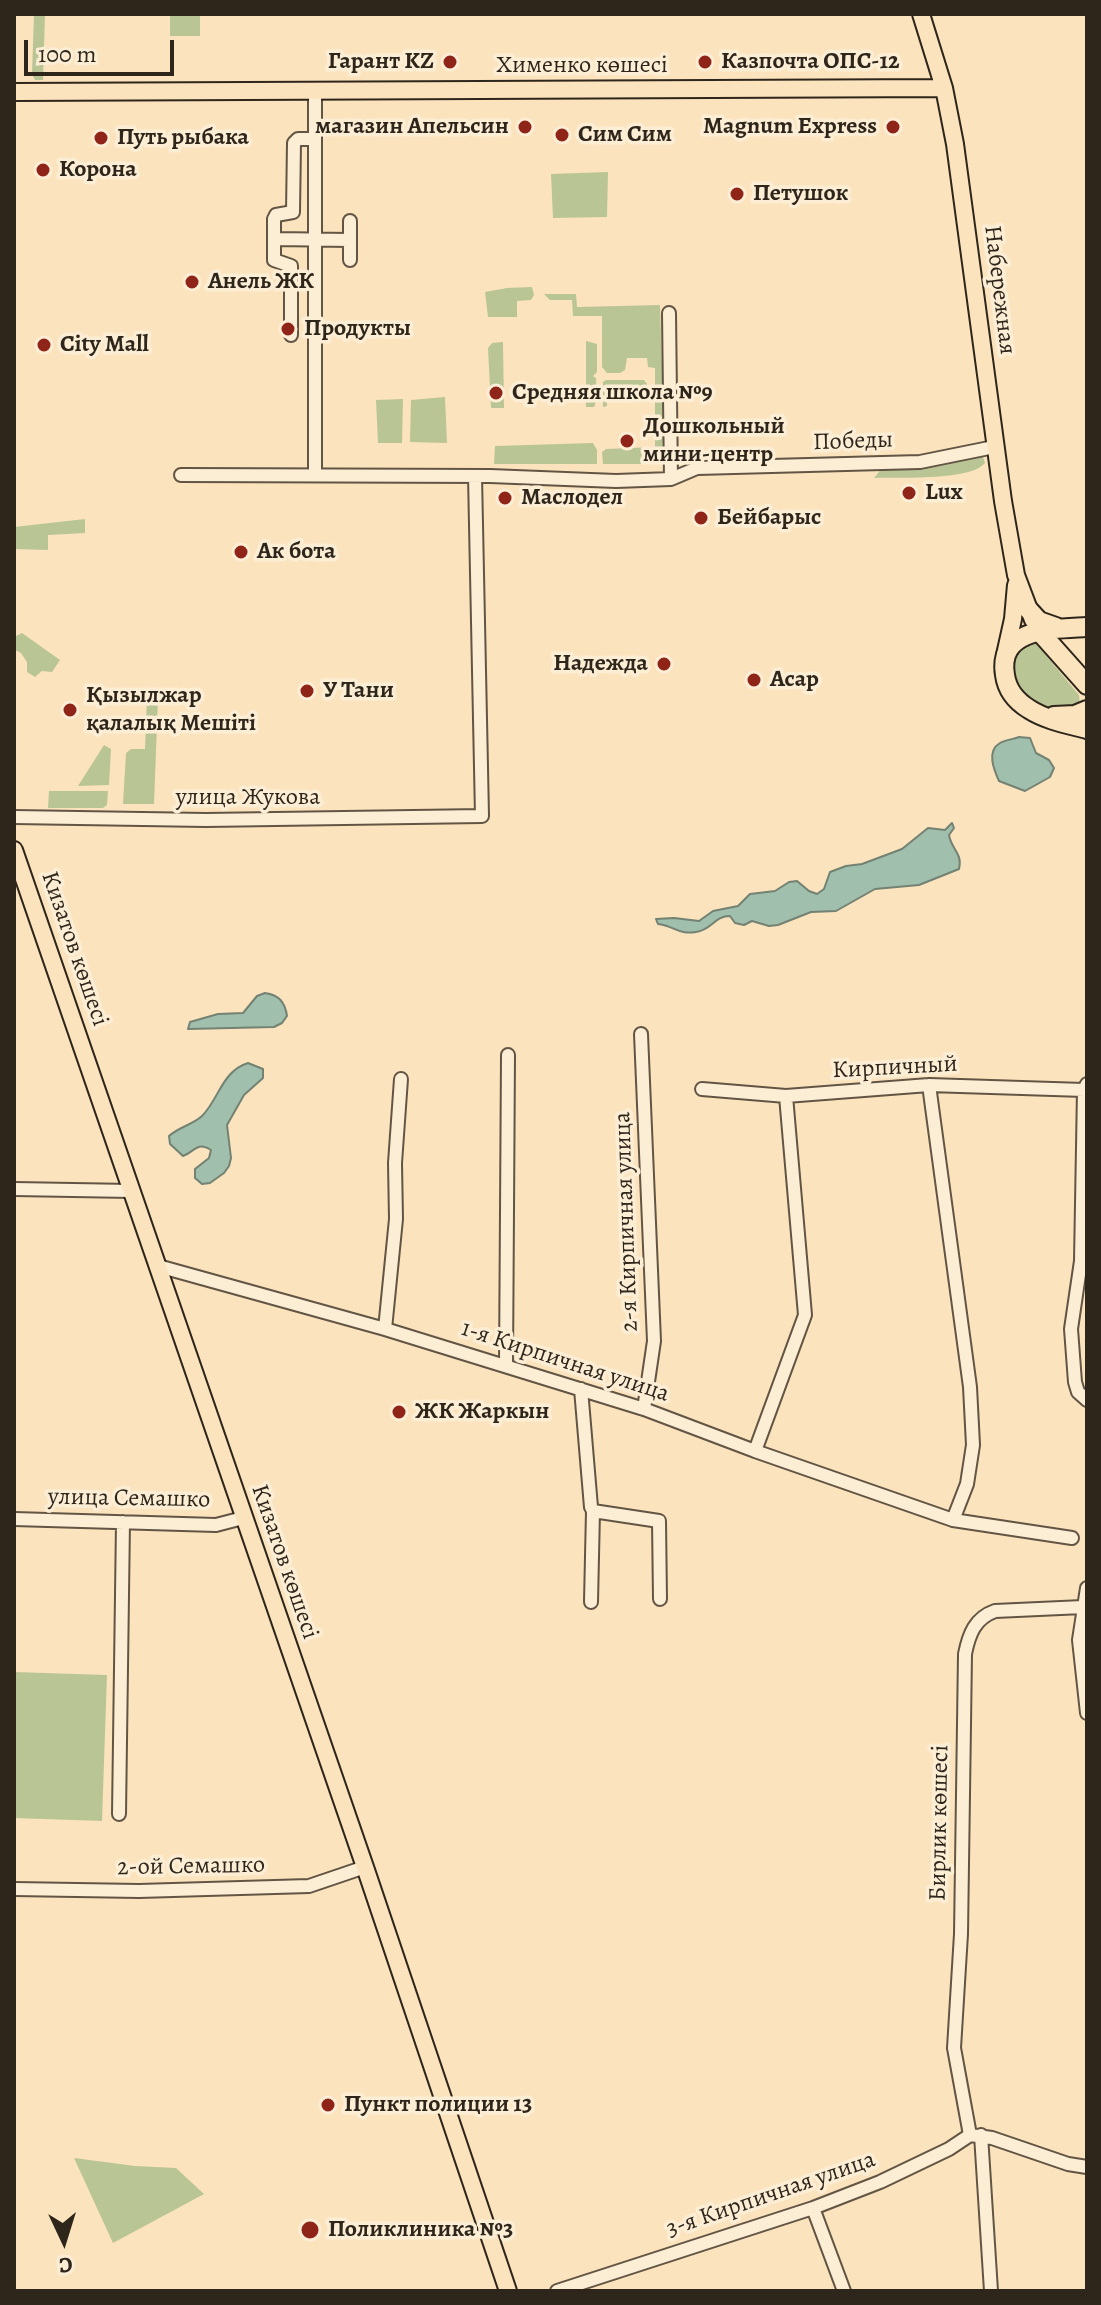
<!DOCTYPE html>
<html>
<head>
<meta charset="utf-8">
<style>
	body { margin:0 }
	#map { position:relative; width:1101px; height:2305px; overflow:hidden; background:#fbe3be; font-family:Alegreya,serif }
	canvas { display:block }
	.frame { position:absolute; inset:0; border:16px solid #2f261b; pointer-events:none }
	.north { position:absolute; left:24px; top:2201px; width:80px; height:80px; -webkit-text-stroke:6px #fcedd5; paint-order:stroke; rotate:176deg; font-size:22px; font-weight:700; line-height:32px; text-align:center; color:#2f261b }
	.north::after { content:''; display:block; margin:auto; width:28px; height:36px; background:#2f261b; clip-path:polygon(50% 0,100% 100%,50% 72%,0 100%) }
	.scale { position:absolute; left:24px; top:40px; width:150px; height:36px; box-sizing:border-box; border:4px solid #2f261b; border-top:0; padding-left:10px; font-size:24px; line-height:28px; white-space:nowrap; color:#2f261b; -webkit-text-stroke:6px #fcedd5; paint-order:stroke }
</style>
</head>
<body>
<div id="map">
<canvas width="1101" height="2305"></canvas>
<div class="frame"></div>
<div class="north">С</div>
<div class="scale">100 m</div>
</div>
<script>
const g = document.querySelector('canvas').getContext('2d');
g.lineJoin = 'round';
function fillPath(path, color) { g.fillStyle = color; g.fill(path, 'evenodd'); }
function strokePath(path, color, width, dash) { g.strokeStyle = color; g.lineWidth = width; g.lineCap = dash ? 'butt' : 'round'; g.setLineDash(dash || []); g.stroke(path); }
function write(font, color, halo, rows, align = 'center') {
  g.font = font + ' Alegreya,serif'; g.lineWidth = 7; g.setLineDash([]); g.textBaseline = 'middle'; g.strokeStyle = halo; g.fillStyle = color; for (const [text, x, y, turn = 0] of rows) {
    g.save(); g.translate(x, y); g.rotate((+turn || 0) * Math.PI / 180); g.textAlign = isNaN(turn) ? turn : align; if (halo) g.strokeText(text, 0, 0); g.fillText(text, 0, 0); g.restore();
  }
}
const green = new Path2D(`
	M34,14h11l-2,66h-8l-3,-6z
	M170,14h30v22h-30z
	M608,172l-1,45 -54,1 -2,-44z
	M532,287l2,8 -3,5 -14,1v16h-29l-3,-25 22,-4z
	M544,294h32l1,13 83,-2 5,159h-62l-1,-12 4,-3 49,-2v-79l-7,-1 -1,-9h-20l-2,12 -5,3h-13l-5,-6v-51h-29l-1,-16h-22z
	M586,341l11,3v28l-4,4 3,2 1,21 -3,8h-8z
	M503,342l1,66h-13l-3,-60 4,-5z
	M606,380h38l3,4v11l-40,2v9l-4,1v-25z
	M445,397l2,46 -37,-1 1,-42z
	M403,399l-1,44h-24l-2,-43z
	M593,443l4,7v14h-103l1,-18z
	M969,456l14,1 2,6c-14,18 -87,14 -111,15l8,-10h42z
	M85,519v14l-37,2v15l-34,-1v-22z
	M22,633l38,27 -8,12 -10,-1 -7,6 -8,-5v-10l-6,-9 -6,-3 1,-14z
	M1033,640l46,55 1,9 -25,8c-35,-16 -49,-25 -39,-66z
	M147,698h11l-4,106h-31l3,-51 5,-4h14z
	M104,745l7,4 -2,36 -31,1z
	M49,791h59l-1,14 -4,3h-55z
	M14,1672l93,3 -5,146 -88,-3z
	M74,2158l61,8 41,2 28,26 -91,49z`);
const water = new Path2D(`
	M1019,737l11,1 6,15 13,7 5,8 -4,9 -25,14 -26,-10c-5,-11 -13,-30 1,-38 5,-3 14,-4 19,-6z
	M952,823l2,5 -5,7c2,14 14,18 10,34l-40,16 -44,4 -39,22 -25,1 -33,13 -9,1 -17,-5 -8,4 -9,-2 -5,-7c-16,0 -18,14 -34,16 -17,3 -22,-6 -38,-8l-2,-5 18,-1 25,3 14,-10 25,-5 12,-12 25,-3 14,-9 8,-1 12,10 8,3 7,-5 6,-17 16,-6 16,-2 40,-15 26,-21 17,2z
	M265,993c14,2 20,9 22,23l-5,7 -8,4 -86,2 2,-7 28,-8 25,-1 14,-17z
	M248,1063l15,6v9l-19,17 -17,30 4,33 -2,8 -5,7 -14,10 -8,1 -7,-6v-9l14,-11 2,-8c-15,-9 -16,2 -28,6l-13,-12 -1,-8c10,-9 23,-11 33,-20 17,-17 20,-45 46,-53z`);
const minor = new Path2D(`
	M350,221v39
	M274,239l76,1
	M669,313l2,166
	M291,335v-69l-17,-6v-41l2,-4 17,-3 1,-69 4,-4h17
	M315,474v-383
	M181,475l309,1 126,5 55,-2 26,-11 223,-6 74,-15
	M14,817l192,3 276,-4 -7,-340
	M641,1034l13,307 -10,68
	M929,1085l41,302 3,58 -6,39 -14,36
	M702,1089l84,7 143,-11 155,5 3,-6
	M1084,1090l-3,171 -10,68 4,53 3,10 9,8
	M14,1189l118,2
	M158,1266l227,63 259,80 111,42 198,69 119,18
	M385,1329l11,-110 -1,-56 6,-84
	M506,1365l2,-310
	M581,1389l10,118 2,4 66,10 1,78
	M755,1451l50,-136 -19,-219
	M14,1519l202,6 27,-7
	M1087,1588l-8,52 8,73
	M591,1602l2,-91
	M119,1814l4,-292
	M14,1889l125,2 170,-5 56,-19
	M970,2135l-16,-87 7,-114 4,-280c4,-20 10,-36 30,-43l88,-4
	M981,2135l10,156
	M813,2208l31,83
	M557,2291l256,-83 67,-26 69,-33 21,-14 22,3 76,26 19,3`);
const major = new Path2D(`
	M921,14l23,74 11,56 48,357 13,74 17,45
	M14,92l930,-4
	M1005,655l8,-36 3,-34
	M14,850l351,1017 143,424`);
const highway = new Path2D(`
	M1027,608l12,13 17,6
	M1087,627c-32,2 -90,0 -82,48 2,15 11,26 24,34 17,11 39,15 58,20
	M1039,631l48,54
	M1054,716l21,-1 12,-5`);
const markers = [
	[450,62,8,"#8f2418"],
	[705,62,8,"#8f2418"],
	[525,127,8,"#8f2418"],
	[893,127,8,"#8f2418"],
	[562,135,8,"#8f2418"],
	[101,138,8,"#8f2418"],
	[43,170,8,"#8f2418"],
	[737,194,8,"#8f2418"],
	[192,282,8,"#8f2418"],
	[288,329,8,"#8f2418"],
	[44,345,8,"#8f2418"],
	[496,393,8,"#8f2418"],
	[627,441,8,"#8f2418"],
	[909,493,8,"#8f2418"],
	[505,498,8,"#8f2418"],
	[701,518,8,"#8f2418"],
	[241,552,8,"#8f2418"],
	[664,664,8,"#8f2418"],
	[754,680,8,"#8f2418"],
	[307,691,8,"#8f2418"],
	[70,710,8,"#8f2418"],
	[399,1412,8,"#8f2418"],
	[328,2105,8,"#8f2418"],
	[310,2230,10,"#8f2418"]
];
const poiNames = [
	["Гарант KZ",434,62,"right"],
	["Казпочта ОПС-12",721,62],
	["магазин Апельсин",509,127,"right"],
	["Magnum Express",877,127,"right"],
	["Сим Сим",578,135],
	["Путь рыбака",117,138],
	["Корона",59,170],
	["Петушок",753,194],
	["Анель ЖК",208,282],
	["Продукты",304,329],
	["City Mall",60,345],
	["Средняя школа №9",512,393],
	["Дошкольный",643,427],
	["мини-центр",643,455],
	["Lux",925,493],
	["Маслодел",521,498],
	["Бейбарыс",717,518],
	["Ак бота",257,552],
	["Надежда",648,664,"right"],
	["Асар",770,680],
	["У Тани",323,691],
	["Қызылжар",86,696],
	["қалалық Мешіті",86,724],
	["ЖК Жаркын",415,1412],
	["Пункт полиции 13",344,2105],
	["Поликлиника №3",328,2230]
];
const streetNames = [
	["Хименко көшесі",582,66],
	["Набережная",999,290,83],
	["Победы",853,442,-2],
	["улица Жукова",248,798],
	["Кизатов көшесі",74,949,71],
	["Кирпичный",895,1068,-3],
	["2-я Кирпичная улица",627,1222,-92],
	["1-я Кирпичная улица",565,1362,18],
	["улица Семашко",129,1499,1],
	["Кизатов көшесі",284,1562,71],
	["Бирлик көшесі",940,1823,-89],
	["2-ой Семашко",191,1867,-1],
	["3-я Кирпичная улица",771,2195,-19]
];
fillPath(green, '#bac595');
fillPath(water, '#a0bfac');
strokePath(water, '#738272', 2);
strokePath(minor, '#625544', 16);
strokePath(major, '#2f261b', 20);
strokePath(highway, '#2f261b', 22);
strokePath(minor, '#fcedd5', 12);
strokePath(major, '#fbe3be', 16);
strokePath(highway, '#fbe3be', 18);
for (const [x, y, r, color] of markers) { const dot = new Path2D(); dot.arc(x, y, r, 0, 2 * Math.PI); g.fillStyle = color; g.fill(dot); strokePath(dot, '#fcedd5', 3); }
write('bold 24px', '#2f261b', '#fcedd5', poiNames, 'left');
write('24px', '#2f261b', '#fcedd5', streetNames);
</script>
</body>
</html>
